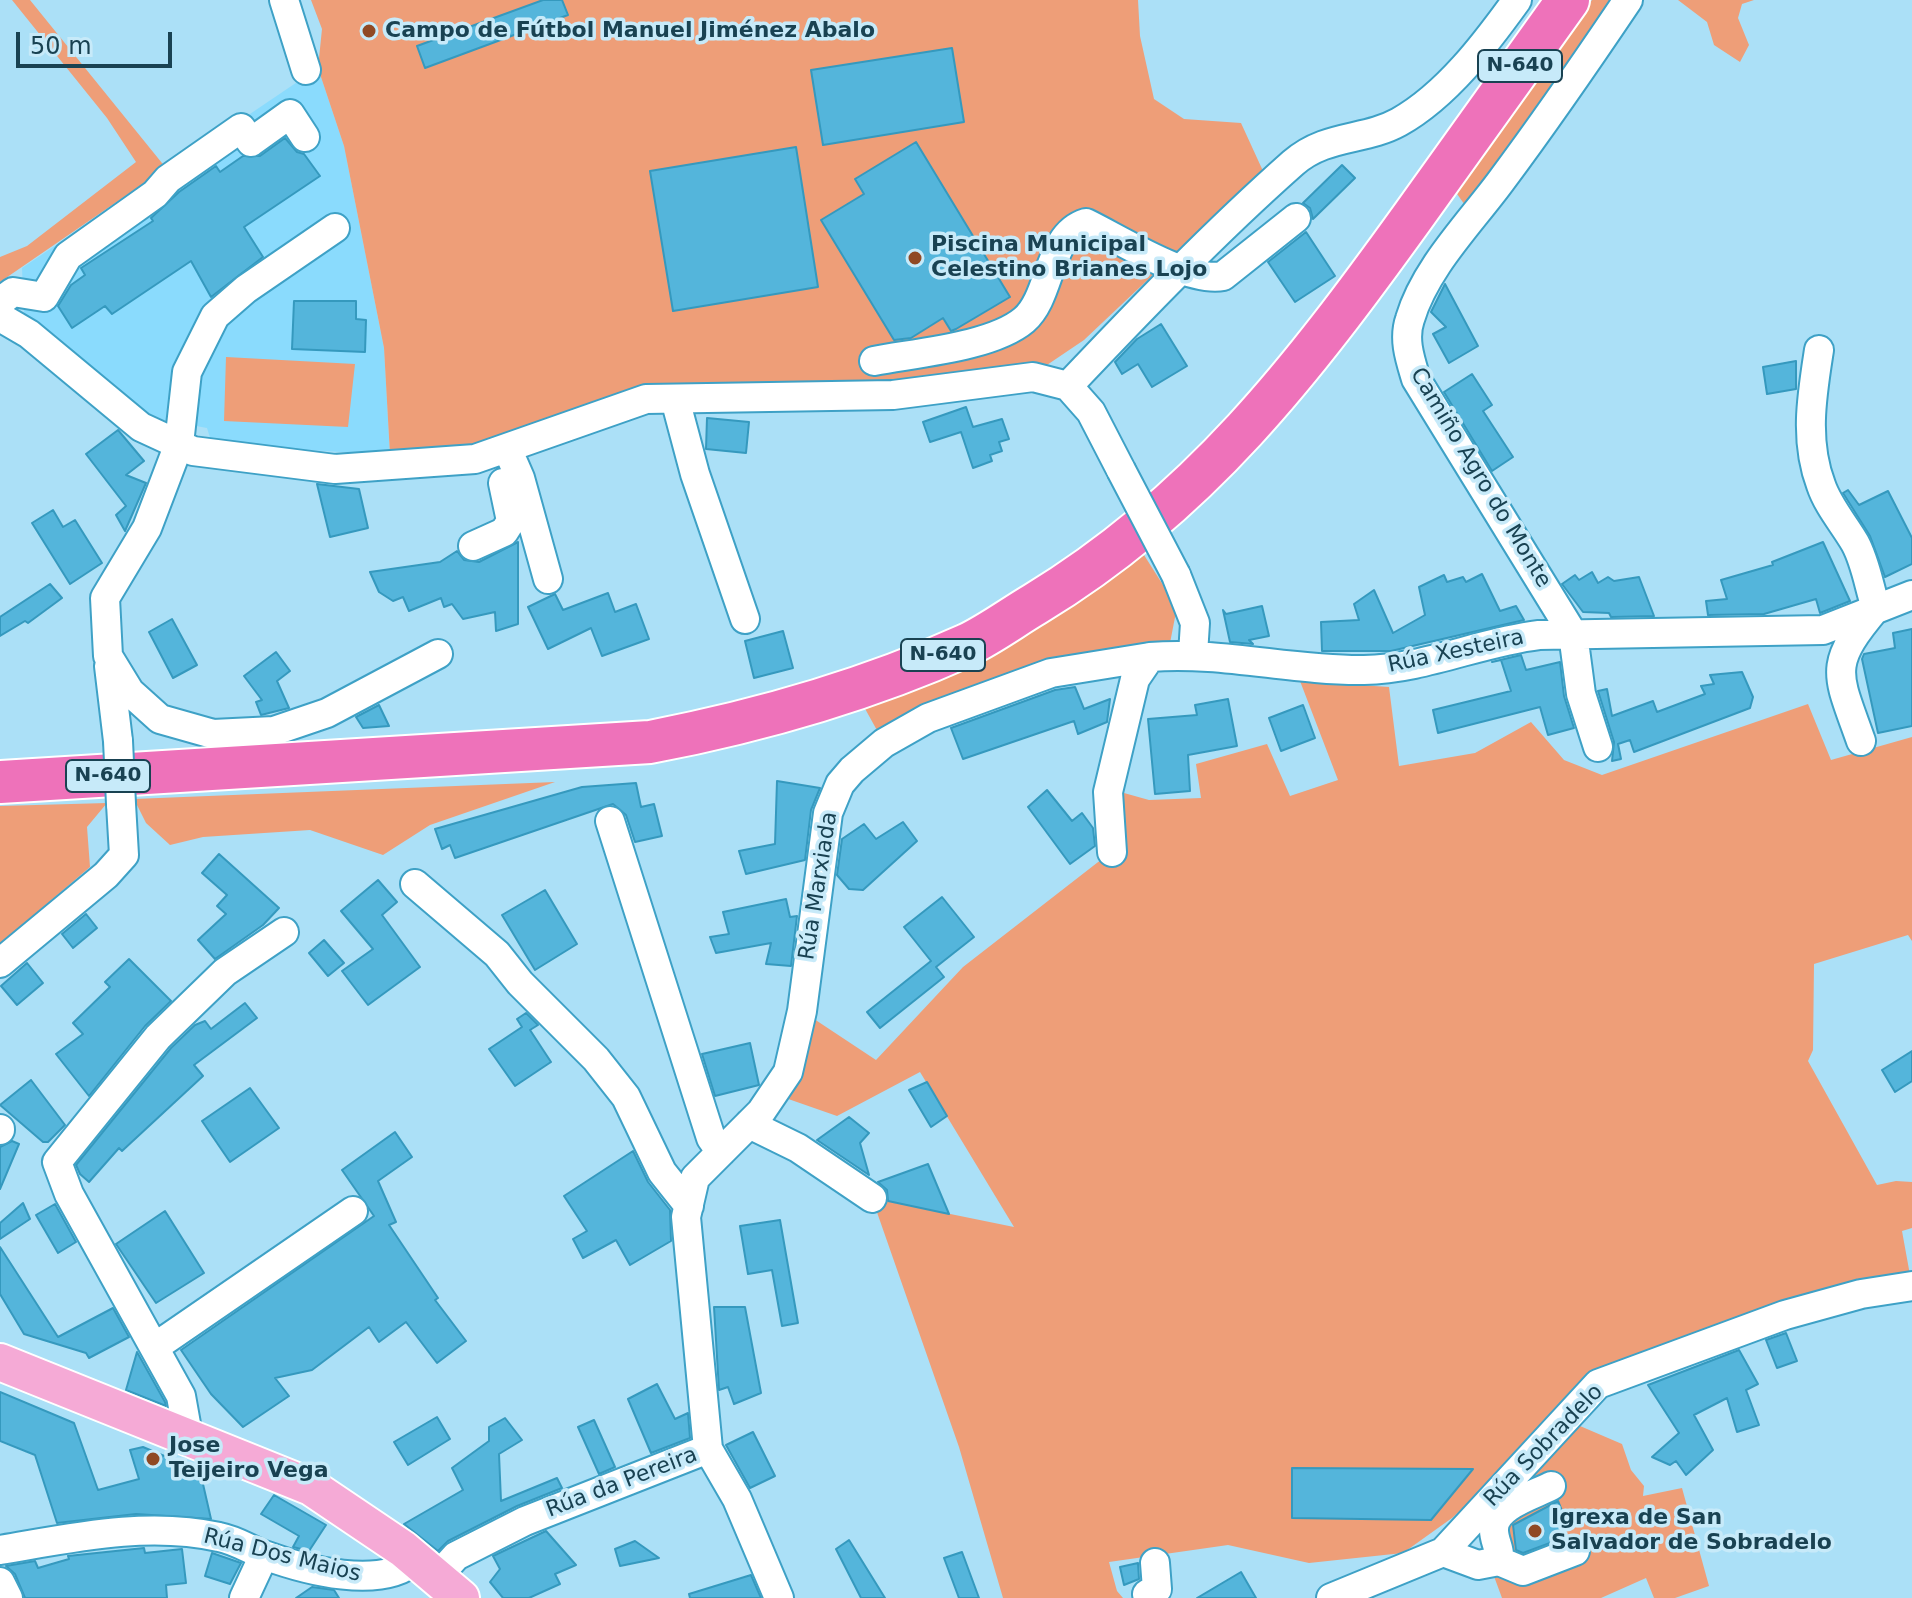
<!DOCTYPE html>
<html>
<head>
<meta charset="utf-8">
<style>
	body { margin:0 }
	#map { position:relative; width:1912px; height:1598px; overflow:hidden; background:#abe0f7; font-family:"DejaVu Sans",sans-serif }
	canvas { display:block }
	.scale { position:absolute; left:16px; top:32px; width:156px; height:36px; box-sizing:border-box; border:4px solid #194252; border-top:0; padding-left:10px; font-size:24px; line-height:28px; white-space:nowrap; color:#194252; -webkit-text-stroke:6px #c7eaf9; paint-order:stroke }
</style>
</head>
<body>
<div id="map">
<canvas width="1912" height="1598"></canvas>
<div class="scale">50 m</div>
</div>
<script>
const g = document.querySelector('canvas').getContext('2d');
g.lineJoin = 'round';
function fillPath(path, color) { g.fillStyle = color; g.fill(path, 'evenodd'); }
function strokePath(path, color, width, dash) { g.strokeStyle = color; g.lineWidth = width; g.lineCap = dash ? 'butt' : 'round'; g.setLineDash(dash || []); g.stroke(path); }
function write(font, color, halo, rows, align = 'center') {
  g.font = font + ' "DejaVu Sans",sans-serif'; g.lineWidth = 7; g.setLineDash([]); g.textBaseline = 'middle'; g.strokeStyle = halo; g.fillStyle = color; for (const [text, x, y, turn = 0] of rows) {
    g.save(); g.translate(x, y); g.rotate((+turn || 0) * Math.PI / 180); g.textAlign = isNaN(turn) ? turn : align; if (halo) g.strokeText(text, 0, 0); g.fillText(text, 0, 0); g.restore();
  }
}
const built = new Path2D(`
	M318,68l26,78 40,202 6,107 -178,-11 -5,-16 -44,-8 -23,-10 -116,-94 -2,-48z`);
const green = new Path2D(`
	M12,0h18l136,168 -166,114v-25l27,-11 109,-84 -29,-44z
	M311,0h827l2,36 14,63 30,20 57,4 22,48 -179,169 -40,27 -394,44 -175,48 -85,-4 -6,-107 -40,-202 -26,-78 4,-39z
	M1592,0h35l-153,218 -19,-27z
	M1678,0h76l-12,4 -4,14 11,27 -9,17 -26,-17 -7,-23z
	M226,357l129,7 -7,63 -124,-6z
	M1144,555l33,52 -7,36 -286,100 -21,-38 202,-98z
	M1300,681l89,6 10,79 76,-13 56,-31 33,38 38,15 206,-71 23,56 81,-23v204l-4,-6 -94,29 -1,86 -5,11 69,124 19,-4 16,1v46l-10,3 10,55 -314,98 -146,134 -49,35 -94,10 -81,-18 -119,17 8,29 6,7h-120l-44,-151 -87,-249 142,29 -94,-155 -83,44 -63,-22 28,-83 74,49 87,-93 148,-115 13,-59 25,7 52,-2 -5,-34 71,-20 23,52 48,-16z
	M555,782l-125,43 -47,30 -73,-25 -107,7 -33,8 -24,-22 -12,-24z
	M107,803l-20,24 3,40 -90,77v-138z
	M1580,1426l42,18 9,26 13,16 -1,10 39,-8 27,98 -34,12h-21l-8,-20 -45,20h-99l-21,-57 8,-33 52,-42z`);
const building = new Path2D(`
	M543,0h19l6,15 -143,53 -8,-22z
	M952,48l12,74 -141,23 -12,-75z
	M285,138l12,14 7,2 16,22 -76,51 19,30 -52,40 -20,-36 -79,53 -7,-8 -33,22 -14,-22 13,-21 14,-10 -4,-7 72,-47 -2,-3 28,-26 37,-26 4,6 23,-16h17z
	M916,142l94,155 -54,32 -5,2 -8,-13 -32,20 -17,2 -73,-120 43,-26 -9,-15z
	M796,147l22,140 -145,24 -23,-140z
	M1342,165l13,13 -42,41 -3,-11 -7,-5z
	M1306,232l29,44 -40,26 -27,-40z
	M1445,284l33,62 -29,17 -16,-29 13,-7 -15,-15z
	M294,301h62v18l10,1 -1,32 -73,-3z
	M1161,324l26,42 -35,21 -14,-23 -16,10 -7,-12 22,-23z
	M1796,361v28l-29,5 -4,-27z
	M1472,374l20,31 -9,6 30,46 -21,14 -48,-79z
	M966,407l7,20 29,-8 7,20 -10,3 3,9 -12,4 2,6 -19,7 -12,-36 -31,10 -7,-20z
	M707,418l42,4 -3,31 -40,-4z
	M118,430l26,31 -18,14 20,8 -21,48 -9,-16 10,-9 -40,-52z
	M317,484l42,5 9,39 -38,9z
	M1848,490l11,15 29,-14 24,47v26l-27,13 -15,-41 -27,-43z
	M53,510l10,17 12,-7 27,43 -32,21 -38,-61z
	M518,542v82l-22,7 -1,-19 -32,7 -11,-15 -8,3 -3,-9 -32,13 -6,-14 -10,4 -14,-9 -9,-20 70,-10 17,-11 7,9 15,2z
	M1823,542l27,59 -30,12 -4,-14 -52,15 -56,1 -2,-14 21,-2 -6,-19 52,-15 -1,-3z
	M1592,572l6,11 10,-6 6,4 25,-4 15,39 -43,1 -2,-4 -26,-1 -21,-28 13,-9 4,5z
	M1482,574l18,37 16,-5 8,14 -133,31h-69l-1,-29 38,-2 -5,-16 20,-14 19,43 32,-18 -6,-28 25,-12 3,7 16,-5 3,5z
	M50,584l12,14 -34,25 -3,-2 -25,15v-19z
	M608,593l7,19 21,-8 13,35 -47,17 -11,-28 -43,21 -20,-42 27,-13 8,16z
	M1262,606l7,30 -20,4 4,4 -23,-2 -7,-32 3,4z
	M172,619l25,46 -24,13 -24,-46z
	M1912,629v97l-34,7 -16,-74 2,-5 31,-6 -2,-15z
	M783,631l10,37 -39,10 -9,-37z
	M276,652l14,19 -13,10 12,27 -28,7 -5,-13 6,-2 -18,-24z
	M1521,655l5,15 34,-8 4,34 10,32 -26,7 -8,-28 -102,26 -5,-23 78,-19 -10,-31 -9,2z
	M1742,672l11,25 -3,11 -116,44 -4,-12 -12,4 3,15 -9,2 2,-19 -16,-51 9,-2 5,27 41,-15 4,11 48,-18 -4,-8 13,-2 -4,-9z
	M1075,687l9,22 26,-10 -3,23 -29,12 -4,-13 -111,38 -12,-31 104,-38z
	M1228,699l9,47 -49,9 2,36 -35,3 -7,-75 49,-4 -2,-10z
	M379,705l10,21 -26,2 -7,-11z
	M1303,705l12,33 -34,13 -12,-33z
	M777,781l43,7 -9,22 -6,50 -59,14 -7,-23 36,-7z
	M636,783l5,24 13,-3 8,32 -27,6 -9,-27 -13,-11 -158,54 -5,-13 -8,4 -7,-20 147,-42z
	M1047,790l25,31 10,-8 11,15 2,18 -25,18 -42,-57z
	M903,822l14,19 -54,49 -14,-1 -12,-14 5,-36 22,-15 12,15z
	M219,854l60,54 -16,17 -48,34 -17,-19 28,-26 -9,-8 10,-11 -25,-22z
	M378,880l19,22 -15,13 38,52 -52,38 -26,-34 31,-22 -32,-38z
	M545,890l32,54 -42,26 -33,-55z
	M942,897l32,40 -38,30 8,10 -64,51 -13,-16 64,-51 -27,-34z
	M786,899l4,18 7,-1 -6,50 -25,-2 5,-21 -55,10 -6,-16 19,-3 -6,-22z
	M86,914l11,14 -24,20 -11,-14z
	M324,940l20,23 -16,13 -19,-23z
	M129,959l42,42 -26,25 -56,70 -33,-42 27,-20 -10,-11 37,-36 -5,-5z
	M27,963l16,20 -26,22 -16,-19z
	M245,1003l12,15 -63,47 9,11 -81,75 -3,-3 -30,34 -9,-8 -4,-9 95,-117 24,-23 10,-4 6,8z
	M526,1013l12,12 -8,5 21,32 -36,24 -26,-37 33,-22 -5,-8z
	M750,1043l9,42 -44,11 -13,-42z
	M1912,1051v30l-17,11 -13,-22z
	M31,1080l34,45 -17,17h-5l-43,-37z
	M927,1082l20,34 -16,11 -22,-37z
	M250,1088l29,40 -49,34 -28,-41z
	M849,1117l20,16 -9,10 9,32 -52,-35z
	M395,1132l17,25 -34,24 18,41 -7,3 49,73 -3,2 31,41 -29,22 -31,-41 -27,20 -10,-15 -57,43 -37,8 14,18 -46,31 -32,-33 -30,-44 193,-134 -32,-46z
	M12,1141l7,3 -19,45v-42z
	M633,1151l15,31 22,28 1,31 -41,24 -14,-25 -33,18 -10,-19 14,-8 -23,-35z
	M928,1164l21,50 -61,-13 -1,-11 -9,-8z
	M23,1203l7,16 -30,20v-16z
	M55,1204l21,38 -18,11 -22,-38z
	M165,1211l39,62 -48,30 -40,-59z
	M780,1220l18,103 -16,3 -10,-56 -24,4 -8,-48z
	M0,1247l58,90 55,-29 16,29 -40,21 -3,-5 -62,-19 -24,-40z
	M714,1307h31l16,86 -27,11 -6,-17 -9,3z
	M1786,1333l11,28 -20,7 -11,-28z
	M1739,1350l19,34 -12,6 13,35 -22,7 -10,-34 -33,17 19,35 -27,25 -10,-14 -6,4 -18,-8 27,-24 -31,-48z
	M137,1352l28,50 1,4 -40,-16z
	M657,1384l18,35 13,-6 2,25 -39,15 -23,-54z
	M0,1392l74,31 24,67 41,-11 -9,-29 13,-3 57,24 11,48 -75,-5 -79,9 -22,-68 -35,-14z
	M437,1417l13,22 -42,26 -14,-23z
	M505,1418l17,22 -23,14 2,47 56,-23 5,10 -45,18 -69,35 -10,10 -34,-27 59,-34 -11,-22 37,-27v-14z
	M594,1420l21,47 -16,7 -21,-47z
	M753,1432l22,44 -25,12 -24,-43z
	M1292,1468l181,1 -42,51 -139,-2z
	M274,1495l52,30 -17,26 -16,-4 6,-11 -38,-22z
	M1558,1501l11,27 -14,6 3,6 -35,13 -7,-3 -3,-25z
	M546,1531l30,34 -21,9 5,10 -31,14h-26l-13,-16 10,-13 -7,-13z
	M849,1540l36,58h-24l-25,-49z
	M635,1541l24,17 -39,8 -5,-17z
	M144,1548l1,5 37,-4 4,34 -20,2 1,13h-142l-10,-24 -9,-8 29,-5 3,7 31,-9 -1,-3z
	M962,1552l17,46h-20l-15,-40z
	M212,1553l29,10 -11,21 -25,-8z
	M1138,1563l1,16 -15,6 -4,-18z
	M1241,1572l15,26h-59z
	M751,1575l10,23h-71l-1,-4z
	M312,1587l22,3 5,8h-43z`);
const minor = new Path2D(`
	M284,0l22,70
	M335,228l-89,61 -31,27 -28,56 -8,72 -32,84 -42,70 3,58 22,36 30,27 53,15 61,-3 53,-18 111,-59
	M0,302l13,-10 31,5 24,-41 87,-62 13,-15 73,-51 10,14 39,-28 15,23
	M0,317l29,17 112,93 52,24 142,18 140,-10 171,-60 247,-4 140,-18 35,9 23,26 30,58
	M1819,350c-7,45 -15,90 2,135 7,21 23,39 34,58 11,20 14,44 21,65 -49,58 -39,65 -15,133
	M874,361c41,-8 118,-14 150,-41 28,-24 23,-85 62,-97 35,17 102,60 137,53l73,-58
	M1068,386c73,-77 146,-153 225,-223 33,-29 72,-22 106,-41 48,-27 87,-79 118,-122
	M675,399l20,75 50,145
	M507,448l13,30 28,101
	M473,546l31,-14 7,-11 -8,-38
	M1176,575l19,48 -2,31
	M109,666l9,75
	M1598,747l-17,-53 -8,-60 -157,-255c-6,-20 -13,-40 -6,-60 15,-51 60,-96 91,-138 44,-59 86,-120 127,-181
	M610,821l101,317 10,14
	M1112,852l-4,-60 27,-113 15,-22c71,-6 142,14 214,13 60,-1 116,-28 175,-35l284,-5 89,-35
	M415,884l82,70 23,29 76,76 30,38 36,75 27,34
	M0,963l106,-88 18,-20 -3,-51
	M749,1124l49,24 74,50
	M0,1129v1
	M155,1347l198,-136
	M188,1435l-7,-39 -112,-202 -12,-32 101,-125 67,-65 59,-40
	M708,1449l-22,-232 9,-39 66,-66 27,-40 14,-61 26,-198 12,-29 12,-14 32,-27 44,-25 123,-45 99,-16
	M0,1550c72,-12 146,-29 219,-13 16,3 30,12 45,18 41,15 118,36 152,4
	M1443,1552l35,13 21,-4c2,-12 -5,-19 -5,-31 -1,-24 40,-35 57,-44
	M1499,1561l24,10 52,-20
	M437,1577l19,-21 69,-35 183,-72 29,50 42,99
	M0,1582l8,16
	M244,1598l20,-43
	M1148,1598l-1,-4 10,-5 -2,-26
	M1331,1598l112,-46 155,-168 187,-69 76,-21 51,-8`);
const major = new Path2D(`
	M0,1362l311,125 92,62 58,49`);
const highway = new Path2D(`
	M0,782l650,-40c109,-21 215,-51 317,-97 23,-11 46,-28 68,-41 165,-100 268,-235 379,-389 51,-72 103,-143 154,-215`);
const minorBridge = new Path2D(`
	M1121,470l55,105
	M118,741l3,63`);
const markers = [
	[369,31,8,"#904924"],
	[915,258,8,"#904924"],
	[153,1459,8,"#904924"],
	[1535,1531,8,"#904924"]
];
const shields = [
	[1520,66,84],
	[943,655,84],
	[108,776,84]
];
const shieldNames = [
	["N-640",1520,66],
	["N-640",943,655],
	["N-640",108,776]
];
const poiNames = [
	["Campo de Fútbol Manuel Jiménez Abalo",385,31],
	["Piscina Municipal",931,245],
	["Celestino Brianes Lojo",931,270],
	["Jose",169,1446],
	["Teijeiro Vega",169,1471],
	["Igrexa de San",1551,1518],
	["Salvador de Sobradelo",1551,1543]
];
const streetNames = [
	["Camiño Agro do Monte",1480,478,59],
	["Rúa Xesteira",1456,652,-12],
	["Rúa Marxiada",819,886,-81],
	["Rúa Sobradelo",1544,1446,-46],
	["Rúa da Pereira",622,1483,-21],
	["Rúa Dos Maios",282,1556,14]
];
fillPath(built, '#8adbfd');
fillPath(green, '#ee9e78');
fillPath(building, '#54b5db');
strokePath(building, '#3599be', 2);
strokePath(minor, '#3ea1c6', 32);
strokePath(major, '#fff', 40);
strokePath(highway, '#fff', 46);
strokePath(minor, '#fff', 28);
strokePath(major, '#f5aad6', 36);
strokePath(highway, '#ee72ba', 42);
strokePath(minorBridge, '#3ea1c6', 32, []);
strokePath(minorBridge, '#fff', 28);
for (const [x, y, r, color] of markers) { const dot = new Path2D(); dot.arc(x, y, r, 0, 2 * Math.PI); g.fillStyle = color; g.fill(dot); strokePath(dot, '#c7eaf9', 3); }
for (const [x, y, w] of shields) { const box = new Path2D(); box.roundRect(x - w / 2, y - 16, w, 32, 6); g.fillStyle = '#c7eaf9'; g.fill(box); strokePath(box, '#194252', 2); }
write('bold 20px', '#194252', null, shieldNames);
write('bold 22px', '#194252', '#c7eaf9', poiNames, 'left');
write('22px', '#194252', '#c7eaf9', streetNames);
</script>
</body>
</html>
